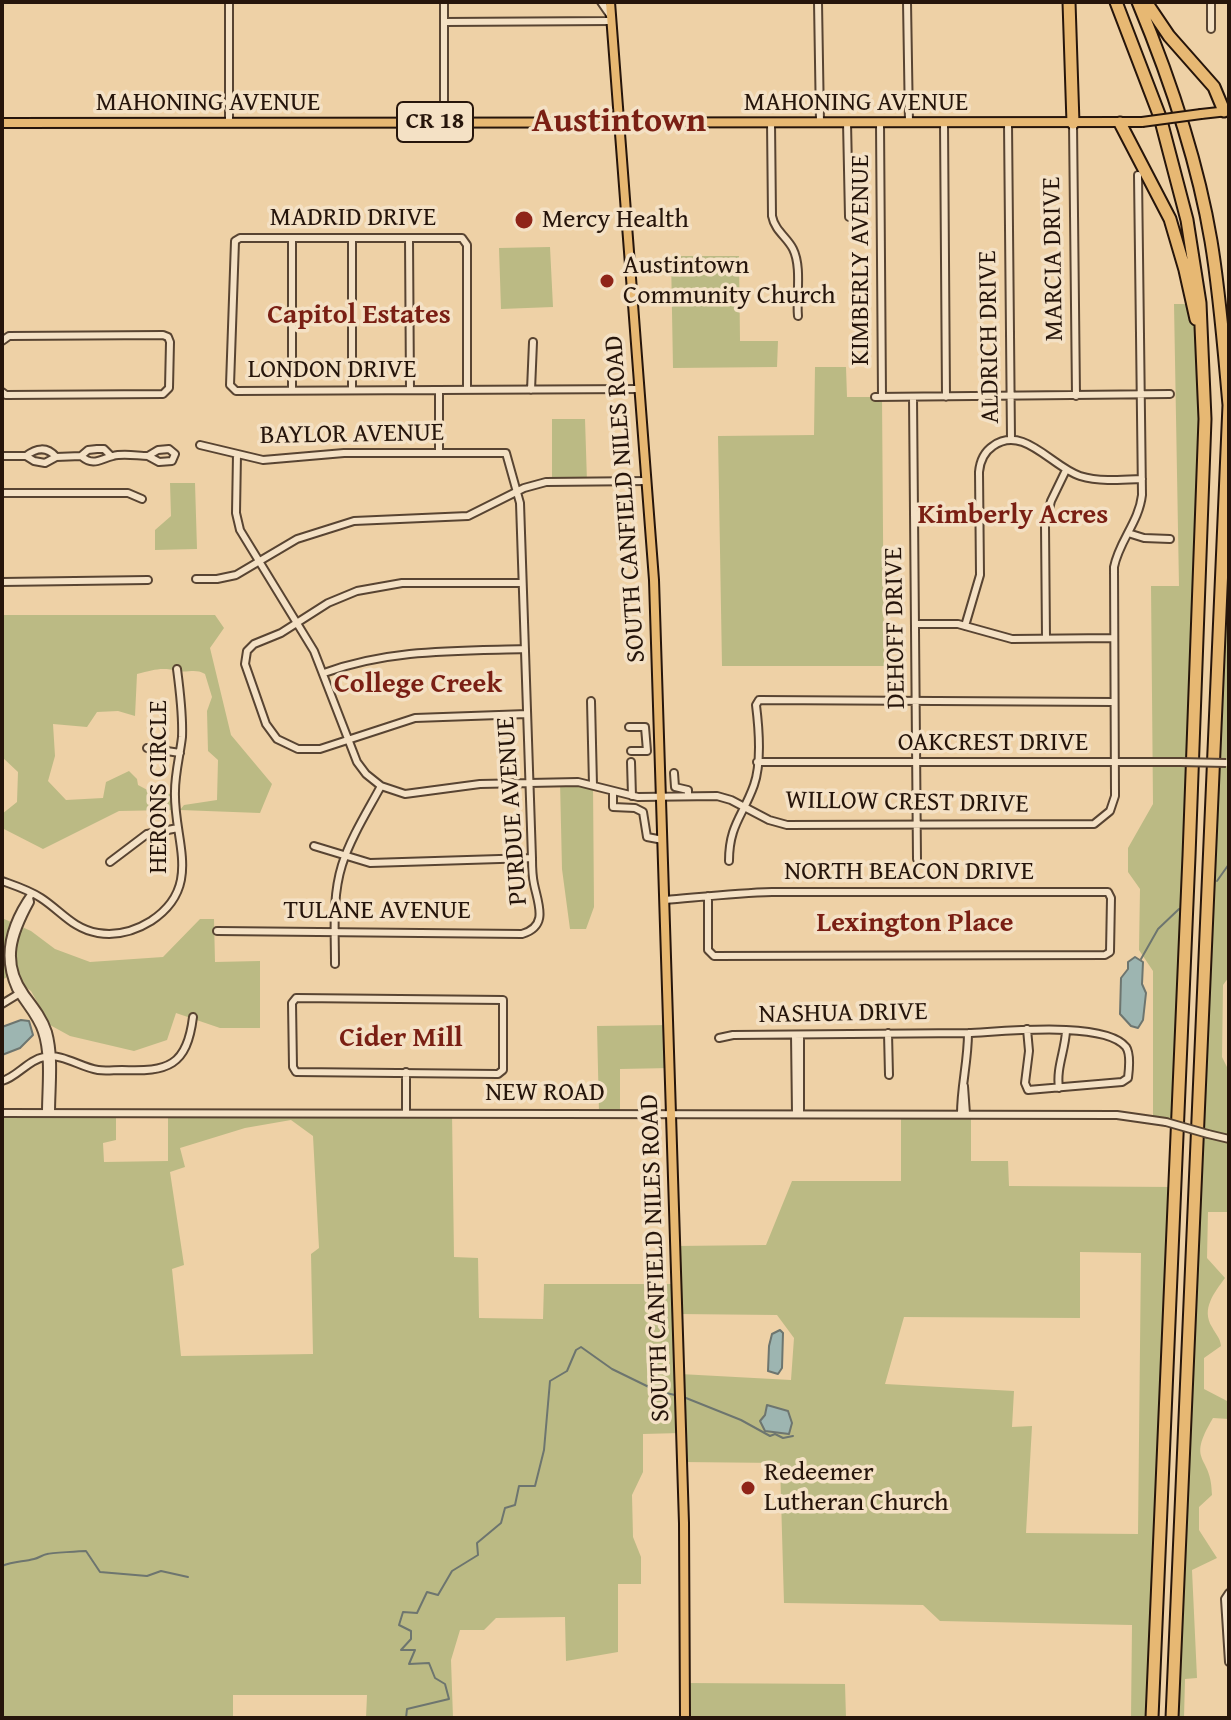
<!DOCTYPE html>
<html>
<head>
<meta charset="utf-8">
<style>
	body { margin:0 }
	#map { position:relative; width:1231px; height:1720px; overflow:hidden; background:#eed1a6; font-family:"Gentium Book Plus",serif }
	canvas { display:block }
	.frame { position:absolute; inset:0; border:4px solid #26150b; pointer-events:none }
</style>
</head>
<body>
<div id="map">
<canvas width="1231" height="1720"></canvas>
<div class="frame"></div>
</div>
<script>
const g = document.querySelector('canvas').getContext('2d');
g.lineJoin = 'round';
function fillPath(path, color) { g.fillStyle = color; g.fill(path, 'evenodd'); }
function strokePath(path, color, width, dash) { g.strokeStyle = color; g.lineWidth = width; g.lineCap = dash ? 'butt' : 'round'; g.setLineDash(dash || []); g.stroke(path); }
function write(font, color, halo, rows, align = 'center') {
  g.font = font + ' "Gentium Book Plus",serif'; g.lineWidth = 7; g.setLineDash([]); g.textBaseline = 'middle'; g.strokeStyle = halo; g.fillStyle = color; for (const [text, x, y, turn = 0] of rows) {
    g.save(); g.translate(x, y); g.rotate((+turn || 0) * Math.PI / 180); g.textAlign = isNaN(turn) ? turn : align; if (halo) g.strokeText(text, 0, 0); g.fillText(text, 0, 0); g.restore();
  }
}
const green = new Path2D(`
	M550,247l3,60 -52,2 -2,-61z
	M671,256h68l1,85h38l-1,26 -104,1z
	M1174,304h19l9,45 -25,776 -24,-6v-148l-14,-21 1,-61 -12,-17v-24l25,-44 -2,-218h28z
	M815,367h31l1,30h35l2,269h-162l-4,-230 96,-1z
	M1229,402v575l-6,8 -1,72 6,12 1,143h-21l-1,46 18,20c-11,15 -24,31 -13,49 4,8 8,10 9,19l-17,12v31l25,13v17l-16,-1c-28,47 -1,35 -1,77l-13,12v23l18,28 -25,12 5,108 -12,1 -1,39h-12z
	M552,419h33l2,63h-35z
	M170,483h25l2,66 -42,1v-20l16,-14z
	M2,615h213l9,13 -14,20 21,87 41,49 -12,29 -80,-3 4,-5 33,-5 1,-40 -10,-9 -1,-40 5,-14 -7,-23c-10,-6 -17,-1 -27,-3 -17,-4 -24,-1 -41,3l-2,42 -17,-5 -21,1 -10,15 -34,-3 2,32 -7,25 18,19 37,-2 3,-16 23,-11 8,8 1,6 15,8 18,1v16l-52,1 -76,38 -41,-21v-14l15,-12 1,-30 -16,-15z
	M560,781l33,4 1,122 -8,22h-16l-8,-60z
	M2,918l29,13 24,18 35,13 73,-5 37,-38h14l1,43 45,-1v67h-40l-44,-15 -9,27 -33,11 -64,-15 -20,-11 -19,-34 -7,-5 -7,-15 -15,9z
	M669,1025l2,43 -51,1v44h-21l-2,-87z
	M2,1113h114v27l-13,3 1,19 64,-1v-48h284l2,144 24,1 1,60 64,1 1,-35h133l-1,-38 90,-1 26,-64h109v-67h70v47h37l1,25 166,1 -23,531h-21l1,-93 -192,-4 -17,-16 -139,-2 -4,-140 -98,-1 -1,-29 -38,1v38l-11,23 1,42 8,20v27h-23v68l-52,9 -1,-44 -69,1 -12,12h-24l-9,30 2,58h-87l1,-23h-134v23h-231zM291,1120l22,16 6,112 -8,6 2,100 -132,2 -9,-87 12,-4 -14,-93 15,-5 -5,-19 65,-20zM1080,1252l61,1 -3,281 -112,-1 6,-107 -20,1 2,-36 -129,-7 19,-67 176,1zM678,1314l99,1 17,23 -3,42 -111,-6z
	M685,1683l160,1 1,34h-161z`);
const water = new Path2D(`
	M1135,957l8,5 -1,22 4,9 -3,27 -5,8 -7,-2 -11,-12 1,-36 7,-9v-7z
	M21,1020l8,1 4,14 -13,13 -18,7v-28z
	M780,1330l3,3 -1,35 -4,6 -10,-3 1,-25 3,-12z
	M767,1405l21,6 4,12 -3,11 -24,-3 -5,-10 5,-6z`);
const stream = new Path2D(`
	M1217,881l12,-17
	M1141,959l17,-30 21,-20
	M686,1398l55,22 29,16 5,-2 8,4 10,-2
	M2,1566c12,-5 21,-4 32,-7 5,-1 8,-4 13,-5 4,-1 35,-3 39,-3l14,21 47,4 14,-5 27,6
	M406,1718l1,-9 42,-10 -4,-15 -10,-6 -6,-15 -20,1 6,-14h-14l10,-11v-8l-12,-6 4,-13 14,1 10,-21 11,3 14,-24 26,-16 -1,-12 24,-20 4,-15 10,-3 4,-19h16l9,-36 6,-69 17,-10 9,-21 5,-3 31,22 45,22 18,4`);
const minor = new Path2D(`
	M229,2v121
	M444,2v120
	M601,2l9,13
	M818,2l2,120
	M907,2l2,121
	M1211,2v27
	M444,22l167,-1
	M771,122l1,94c3,15 15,21 21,33 9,18 3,47 5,67
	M847,122l2,95
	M880,123l2,274
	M944,123l2,274
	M1008,123l3,316
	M1073,123l3,273
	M292,238v152
	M352,238v152
	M409,238l1,152
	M2,341l7,-5 154,-1 5,2 2,5 -1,46 -6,6 -157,1 -4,-3
	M439,390v63
	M467,390v-145l-5,-7h-222l-5,3 -5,144 6,6 404,-2
	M531,390l2,-48
	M875,397l295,-3
	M913,397l4,462
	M200,445l63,15 81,-7h162l14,50 12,355c0,9 0,17 2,26 4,20 15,42 -12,50l-305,-3
	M169,449l6,5 -3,7 -13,1 -11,-6 10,-6z
	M237,454l-1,59 4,17 74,121 43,111 9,12 15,12 24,8 75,-10 98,-2 60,15 79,-1 14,4 38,20 18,5 307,-1 16,-13 5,-15 -1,-229c5,-26 25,-45 28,-72l-4,-320
	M2,456h24l8,5 11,2 11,-6 25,-1 7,-6 9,-1h7l7,7
	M26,456c10,-8 21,-10 30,1
	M81,456c13,11 19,3 32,0 10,-3 25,0 35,0
	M2,493h126l14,6
	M1128,533l16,5 26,1
	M196,579h21l19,-4 61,-36 57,-18 114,-5 56,-28 22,-6 101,-1
	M2,582l146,-2
	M522,583h-120l-45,8 -29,12 -47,30 -27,11 -7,7 -2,13 21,60 11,15 21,10h22l95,-31 112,-4
	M916,624h42l54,15 102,-1
	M965,626l15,-51 -1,-103c1,-11 5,-20 14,-26 30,-22 59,21 87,30 20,6 42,4 62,3
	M1046,638l-1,-113 6,-24 15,-31
	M324,673c65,-24 132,-22 201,-24
	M591,701l2,84
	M629,727h16l2,24h-16
	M147,748l33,5
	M631,762l1,34
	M757,762h423
	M674,773l1,14 13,3v5
	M613,791v16l22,1 8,4 4,25 16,3
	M314,846l56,17 162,-5
	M729,861c0,-36 14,-45 25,-76 8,-23 5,-56 2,-80l3,-5 355,2
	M110,862l37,-28 31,-6
	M2,881c14,5 27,9 39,17 20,13 32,31 57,35 19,3 37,-2 53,-12 53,-35 22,-81 24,-130 0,-18 5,-36 7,-54 1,-23 -2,-45 -5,-68
	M32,893c-21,29 -32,61 -16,96 9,15 21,27 26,43 8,24 4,55 4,81
	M29,898l1,4c-17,31 -28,60 -5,92 9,12 18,23 23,38 7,25 3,55 3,81
	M665,900c36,-3 71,-7 107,-8h336l3,6 -1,54 -5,3 -391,1 -6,-6v-54
	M335,964c0,-33 -3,-67 7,-99 9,-28 25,-53 39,-79
	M296,998l207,2v70l-5,4 -202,-2 -3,-5 -1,-64z
	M2,1004l18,-11
	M888,1033l1,42
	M795,1035l1,79
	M800,1035v79
	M719,1038l14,-3 235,-2c31,-1 137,-13 158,14 5,7 3,23 2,31l-6,4 -94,8 -3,-7 4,-32 -2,-22
	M406,1072v41
	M2,1081c15,-4 26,-21 42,-24 19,-4 35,10 54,13 7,1 16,0 24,0 46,2 65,-4 71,-53
	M964,1086l2,28
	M1059,1088c-3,-20 6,-37 7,-57
	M2,1113l1115,2 49,7
	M961,1114c0,-28 7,-52 7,-81
	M1208,1134l21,5
	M1229,1593l-4,6 4,63`);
const major = new Path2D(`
	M610,2l44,578 30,943 1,195
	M1201,114l27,-3
	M2,123l1140,-1`);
const highway = new Path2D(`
	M1069,2l4,121
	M1116,2l44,115 27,103 13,83 5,116 -16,437 -37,862
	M1138,2c32,77 59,156 73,239 9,54 13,109 18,164l-57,1313
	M1146,2l23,34 45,51 10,24
	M1120,123l50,96 15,51 11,49`);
const minorBridge = new Path2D(`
	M1180,762l46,1
	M1166,1122l42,12`);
const majorBridge = new Path2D(`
	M1142,122l59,-8`);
const markers = [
	[524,220,10,"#8f2418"],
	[607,281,8,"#8f2418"],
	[748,1488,8,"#8f2418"]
];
const shields = [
	[435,122,76]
];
const shieldNames = [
	["CR 18",435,122]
];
const streetNames = [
	["MAHONING AVENUE",208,103],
	["MAHONING AVENUE",856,103],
	["MADRID DRIVE",353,218],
	["MARCIA DRIVE",1054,259,-91],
	["KIMBERLY AVENUE",861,260,-90],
	["ALDRICH DRIVE",990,337,-91],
	["LONDON DRIVE",332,370],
	["BAYLOR AVENUE",352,435,-1],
	["SOUTH CANFIELD NILES ROAD",626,499,-94],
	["DEHOFF DRIVE",896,628,-91],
	["OAKCREST DRIVE",993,743],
	["HERONS CIRCLE",159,787,-90],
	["WILLOW CREST DRIVE",907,803,1],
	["PURDUE AVENUE",513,811,-94],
	["NORTH BEACON DRIVE",909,872],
	["TULANE AVENUE",377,911],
	["NASHUA DRIVE",843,1014,-1],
	["NEW ROAD",545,1093],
	["SOUTH CANFIELD NILES ROAD",656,1258,-92]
];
const poiNames = [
	["Mercy Health",542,220],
	["Austintown",623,266],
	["Community Church",623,296],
	["Redeemer",764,1473],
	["Lutheran Church",764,1503]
];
const neighbourhoodNames = [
	["Capitol Estates",359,316],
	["Kimberly Acres",1013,516],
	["College Creek",418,685],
	["Lexington Place",915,924],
	["Cider Mill",401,1039]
];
const districtNames = [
	["Austintown",619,122]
];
fillPath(green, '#bbba84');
fillPath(water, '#9db5b1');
strokePath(water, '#6d756f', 2);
strokePath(stream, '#6d756f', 2);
strokePath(minor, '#584432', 10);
strokePath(major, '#26150b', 12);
strokePath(highway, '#26150b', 15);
strokePath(minor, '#f4e1c5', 6);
strokePath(major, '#e7b873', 8);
strokePath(highway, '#e7b873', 11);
strokePath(minorBridge, '#584432', 10, []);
strokePath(majorBridge, '#26150b', 12, []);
strokePath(minorBridge, '#f4e1c5', 6);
strokePath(majorBridge, '#e7b873', 8);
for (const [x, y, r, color] of markers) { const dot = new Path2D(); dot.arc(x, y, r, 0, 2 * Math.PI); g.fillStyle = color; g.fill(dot); strokePath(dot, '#f4e1c5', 3); }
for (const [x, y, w] of shields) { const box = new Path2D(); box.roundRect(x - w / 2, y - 20, w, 40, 6); g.fillStyle = '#f4e1c5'; g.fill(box); strokePath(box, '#26150b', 2); }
write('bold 24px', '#26150b', null, shieldNames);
write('26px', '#26150b', '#f4e1c5', streetNames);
write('26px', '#26150b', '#f4e1c5', poiNames, 'left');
write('bold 28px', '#7a1f14', '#f4e1c5', neighbourhoodNames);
write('bold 34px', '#7a1f14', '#f4e1c5', districtNames);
</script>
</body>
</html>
